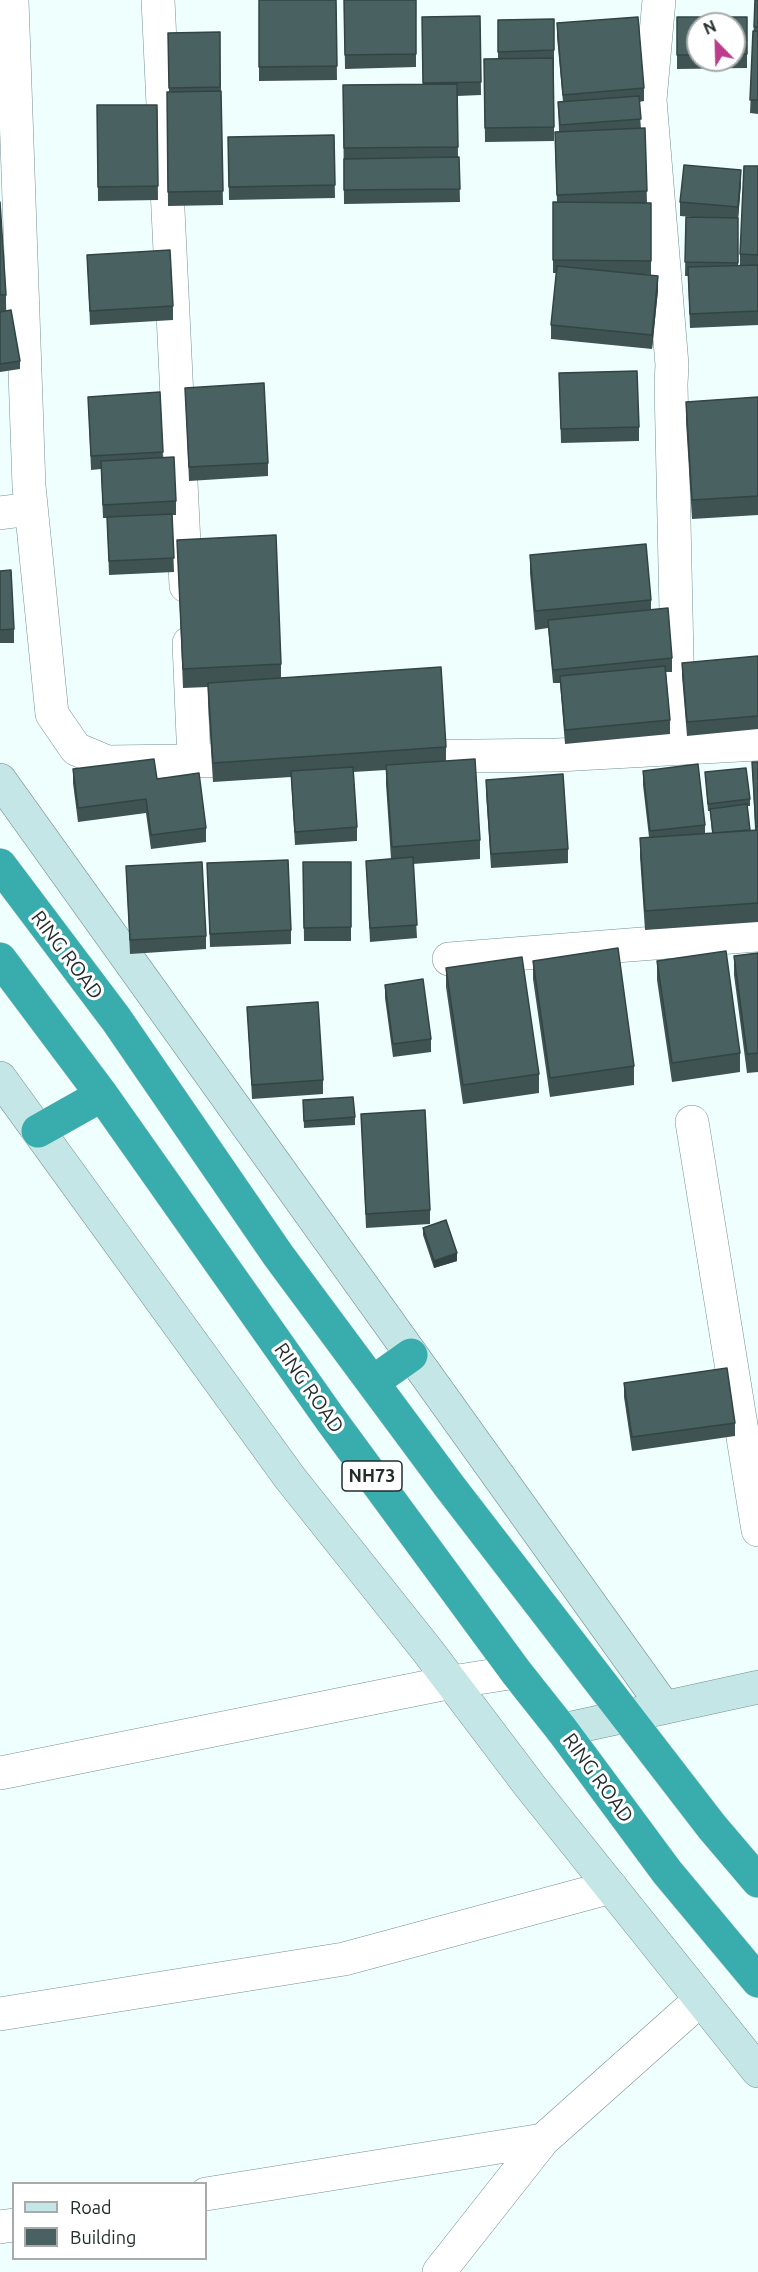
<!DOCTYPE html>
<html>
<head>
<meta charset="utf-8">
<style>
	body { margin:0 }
	#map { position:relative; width:758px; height:2272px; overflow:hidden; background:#eefffe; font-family:Ubuntu,sans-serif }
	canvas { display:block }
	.legend { position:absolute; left:12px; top:2182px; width:195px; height:78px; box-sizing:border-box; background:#fff; border:2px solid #a7abab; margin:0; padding:8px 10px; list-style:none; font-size:18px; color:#222d2c }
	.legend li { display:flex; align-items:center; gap:12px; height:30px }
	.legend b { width:30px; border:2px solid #a7abab }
	.north { position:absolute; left:686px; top:12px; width:60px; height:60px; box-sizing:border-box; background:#fff; border:2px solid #a7abab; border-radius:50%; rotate:337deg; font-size:16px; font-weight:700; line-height:24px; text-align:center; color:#222d2c }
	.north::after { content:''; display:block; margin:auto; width:21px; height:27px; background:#bb3d8c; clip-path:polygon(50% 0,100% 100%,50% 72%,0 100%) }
</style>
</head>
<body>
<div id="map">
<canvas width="758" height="2272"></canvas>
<ul class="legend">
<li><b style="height:8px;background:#c4e6e6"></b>Road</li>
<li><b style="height:16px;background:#496161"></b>Building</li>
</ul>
<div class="north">N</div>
</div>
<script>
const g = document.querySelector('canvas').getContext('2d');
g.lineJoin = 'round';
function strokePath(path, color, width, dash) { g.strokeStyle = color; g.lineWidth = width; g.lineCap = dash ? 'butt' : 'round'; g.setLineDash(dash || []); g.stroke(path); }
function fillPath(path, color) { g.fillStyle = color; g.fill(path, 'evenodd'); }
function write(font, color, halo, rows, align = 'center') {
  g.font = font + ' Ubuntu,sans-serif'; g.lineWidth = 6; g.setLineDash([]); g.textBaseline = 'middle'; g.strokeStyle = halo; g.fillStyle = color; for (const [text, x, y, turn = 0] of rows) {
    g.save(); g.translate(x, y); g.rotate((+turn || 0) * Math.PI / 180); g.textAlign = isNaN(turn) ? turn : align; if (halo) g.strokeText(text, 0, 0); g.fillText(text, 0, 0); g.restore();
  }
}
const street = new Path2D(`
	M12,0l17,486 23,228 24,35 31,13 149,-2
	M158,0l28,586
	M659,0l-9,100 22,265 -1,19 8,364
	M0,513l31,-4
	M189,643l5,118
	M400,757l158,-2 200,-11
	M449,959l309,-24
	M692,1122l66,408
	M0,1773l452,-91 64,-10
	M0,2014l344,-55 267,-72
	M206,2194l337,-54
	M0,2227l14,-2
	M439,2272l104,-132 157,-140`);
const secondary = new Path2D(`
	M0,780l664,927
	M0,1078l290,400 137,172 103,136 228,285
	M562,1730l196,-43`);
const highway = new Path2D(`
	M0,865l116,154 162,236 172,232 262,340 46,54
	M0,959l102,136 229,325 185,252 46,58 105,142 91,109
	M38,1131l64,-36
	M373,1382l38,-27`);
const wall = new Path2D(`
	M259,0h77l1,80 -78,1z
	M344,0h72v67l-71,2z
	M755,0h3v114l-8,-1z
	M480,16l1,79 -24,1 1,61h1l1,45 -116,2 -1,-119 80,-1 -1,-67z
	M677,17h70v51l-70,1zM698,24h36v36h-36z
	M554,19v122l-69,1 -1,-83h14v-39z
	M557,23l87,65v13l-5,1 2,27 4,-1 2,75h4v72l-12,-1 19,16 -6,59 -101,-10v-14l6,-52h-4v-71h4l-2,-57 4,-14 -1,-29h5l-6,-65z
	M220,32l3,173 -55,1 -1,-114h2l-1,-59z
	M97,105h60l1,95 -60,1z
	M334,135l1,63 -106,2 -1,-63z
	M758,166v159l-68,3 -2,-52h-3l1,-59 19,1 -25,-2v-14l61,-19 -3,35v47h2v-11z
	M0,202l6,93v16l14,50v8l-20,3z
	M87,255l86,51v14l-83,5z
	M559,373l80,54v14l-78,2z
	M185,388l83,75v13l-79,5z
	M160,392l3,66 13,43v14h-4l2,57 -65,3 -2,-57h-4l-2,-49 -10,1 -3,-73z
	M758,397v118l-66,4 -6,-98v-19z
	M177,540l104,124v14l165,69v14l34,79v19l-67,5 4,74 -47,4 -4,-81 25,-2 -5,-75v-14l-33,2 4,55v14l-62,4 -4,-68 -78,5 -5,-80v-15l-25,1z
	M530,555l121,45v10l21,48v14h-6l4,48v14l-105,10 -5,-61h-7l-5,-55 -13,2 -5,-57z
	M0,571l14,58v14h-14z
	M758,656v73l-71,7 -5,-60v-13z
	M752,762h6v160l-113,8 -5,-73v-19l9,-1 -6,-52v-14l62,54v8h7l-2,-22h-2l-3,-39 45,27v7h-3l3,24h5z
	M73,769l84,10 49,49v14l-55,7 -5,-36 -68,9 -5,-39z
	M486,780l82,69v14l-77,5 -5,-75z
	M303,862h48v79h-47z
	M207,863l84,67v14l-81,3z
	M126,866l80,70v13l-76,5z
	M758,953v119l-11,1 -13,-98v-19z
	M533,961l101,105v19l-84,12 -17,-118z
	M657,961l83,92v19l-68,10 -15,-102z
	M446,968l93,106v19l-76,11 -17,-117z
	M385,985l46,54v13l-38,5 -8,-59z
	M247,1007l76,73v14l-71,5z
	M303,1100l52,17v8l-51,3z
	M361,1114l69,96v14l-64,4z
	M423,1228l34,33 -23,7 -11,-33z
	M624,1383l111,40v13l-103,15 -8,-54z`);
const shadedWall = new Path2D(`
	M741,170v13l-3,38v-14z
	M658,276v14l-6,59v-14z
	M457,1253v8l-23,7v-7z`);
const building = new Path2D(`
	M259,0h77l1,66 -78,1z
	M344,0h72v54l-71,1z
	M755,0h3v27h-4z
	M480,16l1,66 -58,1 -1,-66z
	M638,17l6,71 -81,7 -6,-72z
	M677,17h70v37l-13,1v-31h-36v31h-21z
	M554,19v31l-56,2v-32z
	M753,31h5v69h-8z
	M220,32v55l-51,1 -1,-55z
	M553,58l1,69 -69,1 -1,-69z
	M457,84l1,63 -114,1 -1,-63z
	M221,91l2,100 -55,1 -1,-100z
	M639,96l2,23 -81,6 -2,-23z
	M97,105h60l1,81 -60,1z
	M645,128l2,63 -90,4 -2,-63z
	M334,135l1,50 -106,2 -1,-50z
	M459,157l1,32 -116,1v-31z
	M684,165l57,5 -3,37 -58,-5z
	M744,166h14v89l-18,-1z
	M0,202l6,93h-6z
	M553,202l98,1v58l-98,-1z
	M686,217l52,1v45l-53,-1z
	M170,250l3,56 -83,5 -3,-56z
	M758,265v46l-68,3 -2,-47z
	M557,266l101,10 -6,59 -101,-10z
	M11,310l9,51 -20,3v-52z
	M637,371l2,56 -78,2 -2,-56z
	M264,383l4,80 -79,4 -4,-79z
	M160,392l3,60 -72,4 -3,-59z
	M758,397v99l-66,4 -6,-98z
	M174,457l2,44 -73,4 -2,-44z
	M172,514l2,44 -65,3 -2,-44z
	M276,535l5,129 -98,5 -6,-129z
	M646,544l5,56 -116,11 -5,-56z
	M11,570l3,59 -14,1v-59z
	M668,608l4,50 -119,12 -5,-50z
	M758,656v60l-71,6 -5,-59z
	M665,666l5,54 -105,10 -5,-54z
	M441,667l5,80 -233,16 -5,-80z
	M154,759l3,20 42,-6 7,55 -55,7 -5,-36 -68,9 -5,-39z
	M475,759l5,81 -88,7 -6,-82z
	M752,762h6v65h-2z
	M698,764l7,61 -55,6 -7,-60z
	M353,767l4,60 -62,5 -4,-61z
	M746,768l4,31 -42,5 -3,-32z
	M563,774l5,75 -77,5 -5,-74z
	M747,804l3,26 -37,3 -3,-24z
	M758,830v73l-113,8 -5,-73z
	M413,857l4,68 -47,3 -4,-67z
	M288,860l3,70 -81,4 -3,-71z
	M202,862l4,74 -76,4 -4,-74z
	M303,862h48v65l-47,1z
	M618,948l16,118 -84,12 -17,-117z
	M726,951l14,102 -68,10 -15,-102z
	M758,953v100l-11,1 -13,-98z
	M522,957l17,117 -76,11 -17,-117z
	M423,979l8,60 -38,5 -8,-59z
	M318,1002l5,78 -71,5 -5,-78z
	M353,1097l2,20 -51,4 -1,-21z
	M425,1110l5,100 -64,4 -5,-100z
	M446,1220l11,33 -23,8 -11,-33z
	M727,1368l8,55 -103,14 -8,-54z`);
const shields = [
	[372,1476,60]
];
const shieldNames = [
	["NH73",372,1476]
];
const streetNames = [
	["RING ROAD",67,955,53],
	["RING ROAD",309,1388,55],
	["RING ROAD",598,1778,54]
];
strokePath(street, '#769090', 34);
strokePath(secondary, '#769090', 34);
strokePath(highway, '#dcdddd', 34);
strokePath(street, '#fff', 33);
strokePath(secondary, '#c4e6e6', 33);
strokePath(highway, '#39acad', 33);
fillPath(wall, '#3f5353');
fillPath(shadedWall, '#344');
fillPath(building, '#496161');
strokePath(building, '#344', 1.5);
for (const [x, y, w] of shields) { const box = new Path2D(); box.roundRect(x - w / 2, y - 15, w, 30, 4.5); g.fillStyle = '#fff'; g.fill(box); strokePath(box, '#222d2c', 1.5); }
write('bold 18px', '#222d2c', null, shieldNames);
write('20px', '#222d2c', '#fff', streetNames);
</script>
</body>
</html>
